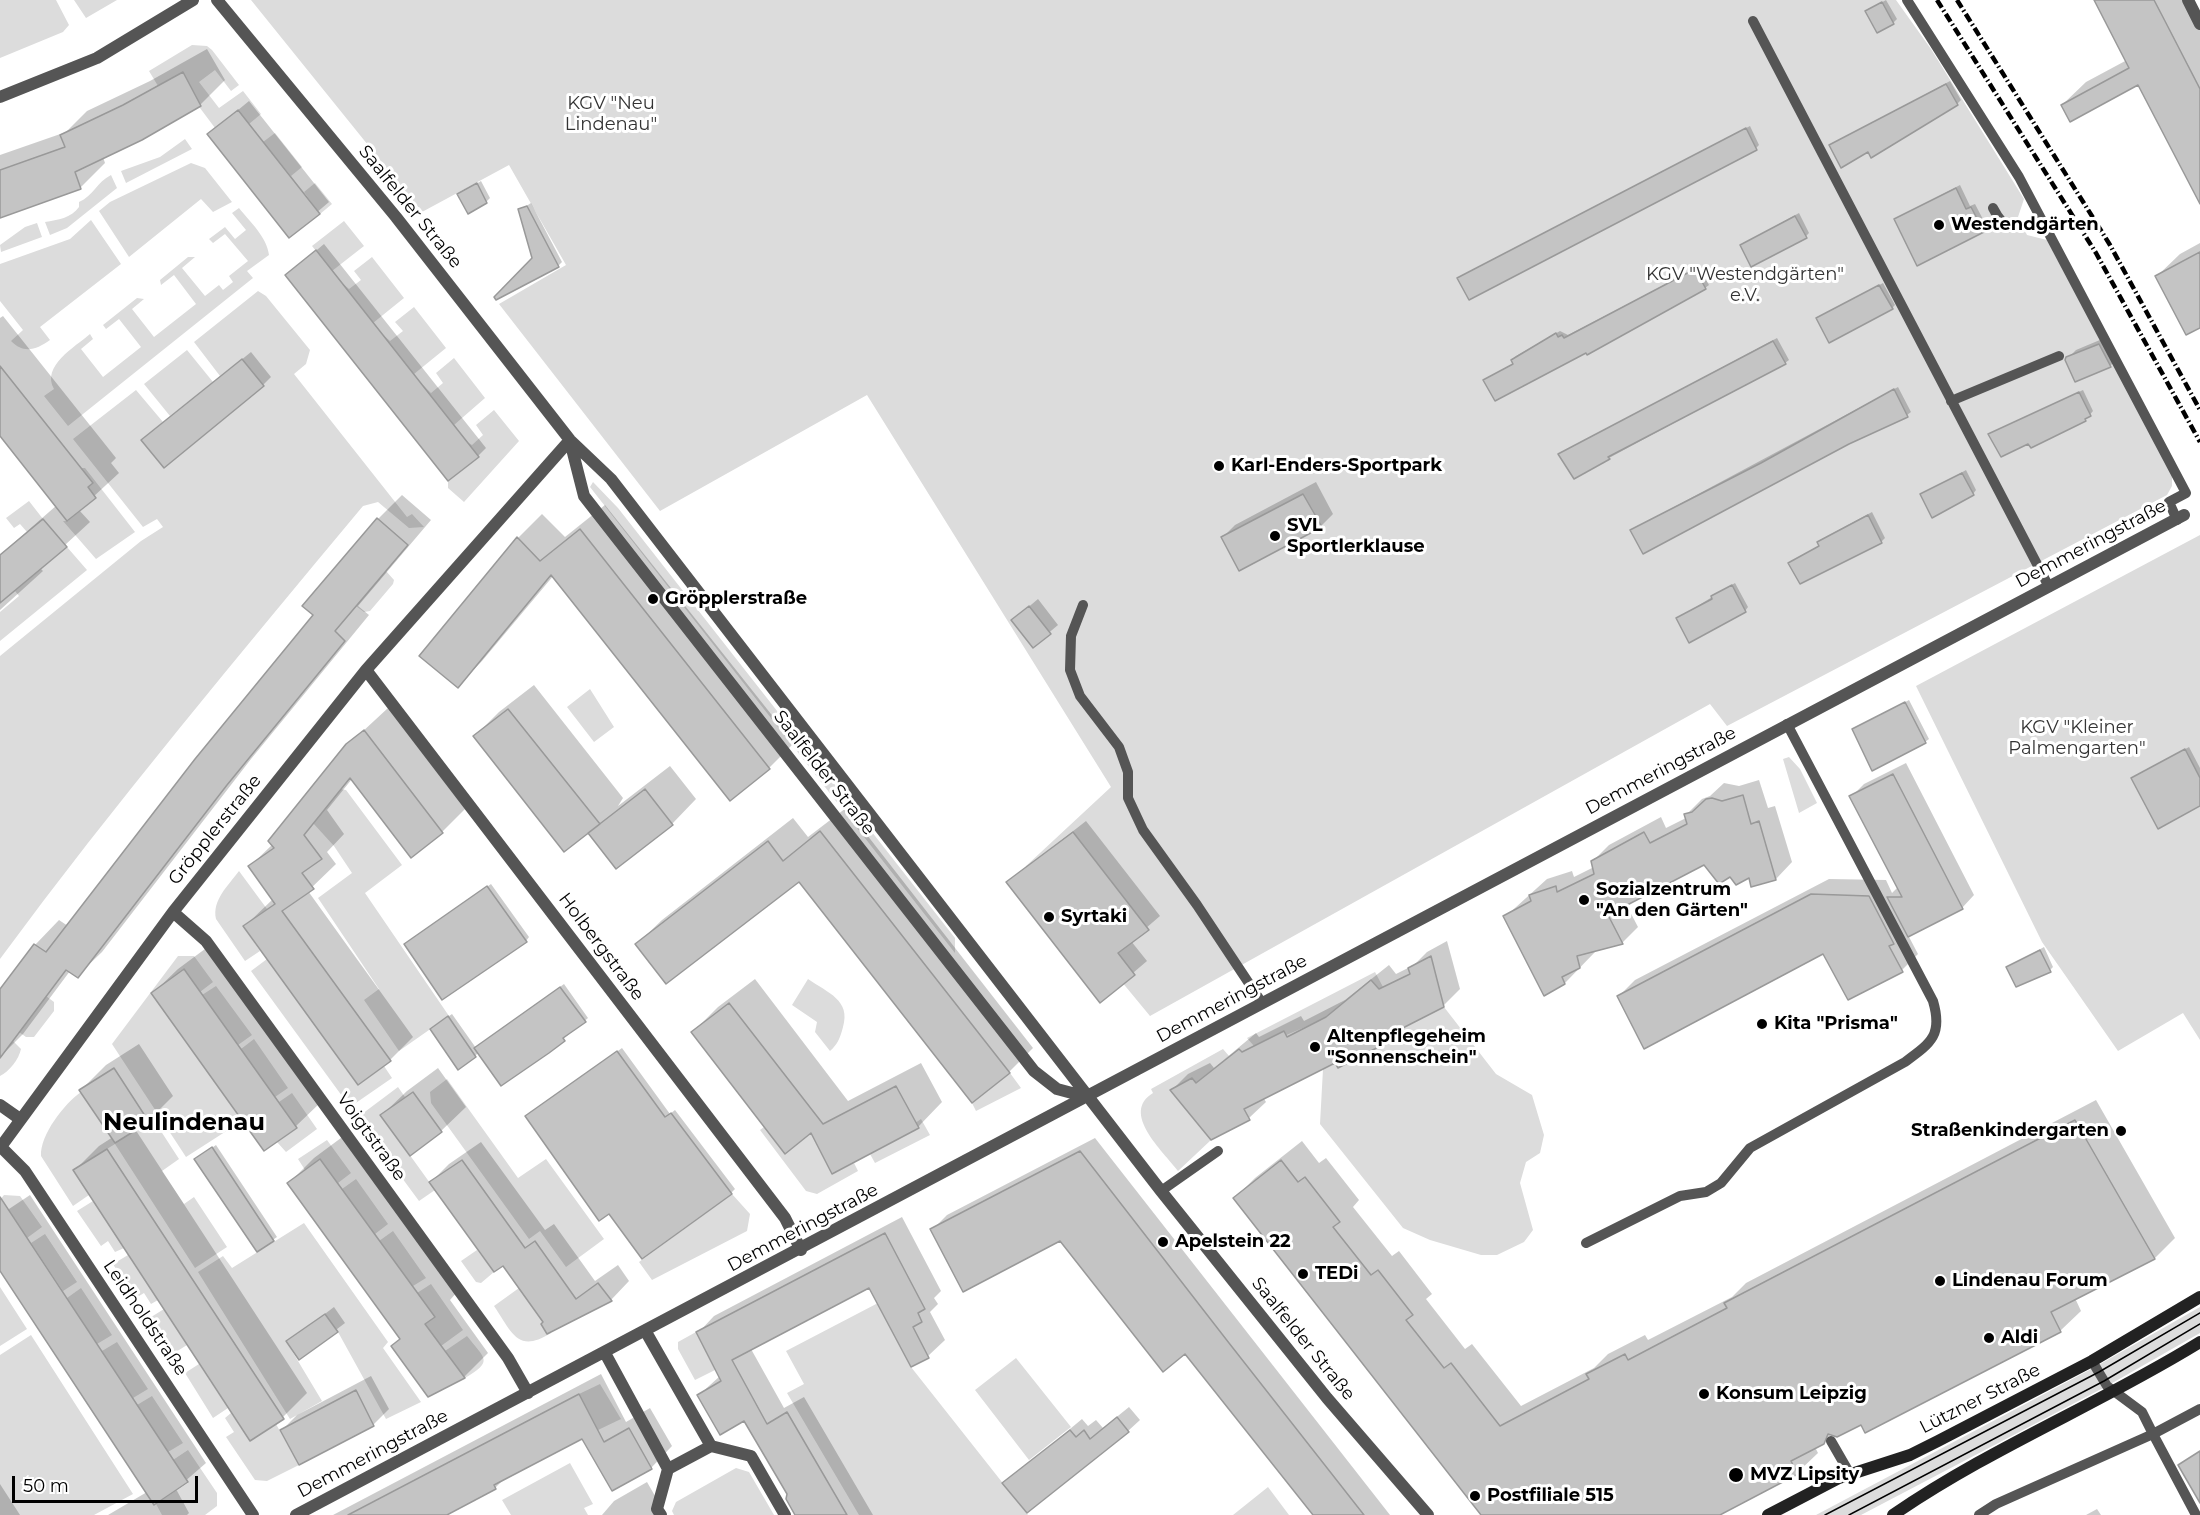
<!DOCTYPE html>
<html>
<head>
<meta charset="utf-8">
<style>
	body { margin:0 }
	#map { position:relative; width:2200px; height:1515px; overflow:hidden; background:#fff; font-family:Montserrat,sans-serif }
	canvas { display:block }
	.scale { position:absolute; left:12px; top:1476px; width:186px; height:27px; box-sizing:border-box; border:3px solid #000; border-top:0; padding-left:8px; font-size:18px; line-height:21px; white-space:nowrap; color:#000; -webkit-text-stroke:4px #fff; paint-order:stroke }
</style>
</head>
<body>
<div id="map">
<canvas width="2200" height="1515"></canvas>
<div class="scale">50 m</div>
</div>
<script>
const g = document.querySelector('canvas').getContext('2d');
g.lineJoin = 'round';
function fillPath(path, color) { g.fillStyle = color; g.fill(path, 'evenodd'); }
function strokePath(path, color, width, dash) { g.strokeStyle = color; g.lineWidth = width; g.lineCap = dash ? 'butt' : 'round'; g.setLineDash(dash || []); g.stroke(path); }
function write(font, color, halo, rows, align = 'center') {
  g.font = font + ' Montserrat,sans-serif'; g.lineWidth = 6; g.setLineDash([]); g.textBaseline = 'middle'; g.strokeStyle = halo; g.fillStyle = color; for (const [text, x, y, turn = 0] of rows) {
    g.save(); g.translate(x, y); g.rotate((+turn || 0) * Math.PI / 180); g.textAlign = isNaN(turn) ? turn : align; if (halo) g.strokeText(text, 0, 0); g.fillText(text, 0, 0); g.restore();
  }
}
const green = new Path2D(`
	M0,0h56l13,25 -6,7 -63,26z
	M74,0h43l-31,18z
	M251,0h1645l35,49 93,150 -6,18 9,18 20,5 125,235v11l-5,9 -440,231 -17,-22 -560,312 -124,-150 85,-79 -244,-392 -207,116 -161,-207 67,-39 -57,-100 -87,47z
	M192,45l15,1 5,4 27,35 -8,6 -16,-21 -16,12 20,26 24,-17 18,23 -12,10 -11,-14 -23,18 -15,-20 -17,-36 -25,14 -9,-15z
	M275,133l27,34 -11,9 -28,-34z
	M185,139l7,10 -66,34 -5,-12 39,-14z
	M191,163l14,5 27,34 -19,10 -12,-13 -72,58 -30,-46 11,-9z
	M111,175l6,13 -50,40 -17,7 -5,-13c13,-2 26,-4 34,-15v-5c14,-6 18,-20 32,-27z
	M315,183l17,21 -12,10 -16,-22z
	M239,208c11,14 28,29 30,47l-22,16 6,7 -185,148 -24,-30 10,-7c-13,-23 21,-42 36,-55l3,5 -12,10 22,28 38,-30 -22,-28 -13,10 -3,-4 34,-27 7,1 -12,10 22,28 42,-33 -22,-29 -13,10 -1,-5 28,-23h7l-13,11 23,28 14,-11 4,5 10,-8 -4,-6 19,-15 -23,-27 -12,9 -4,-4 16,-12 10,12 11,-9 -14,-17z
	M91,220l30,44 -81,63 10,13c-14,10 -26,14 -39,1l12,-11 -23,-29v-37l70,-25z
	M344,221l20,25 -32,25 -20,-25z
	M37,223l5,14 -41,15 -1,-7 25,-18z
	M372,257l32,41 -31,25 -32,-41 8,7 12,-9 -7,-9z
	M258,291l8,5 44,54 -4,14 -12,10 113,143 5,-3 12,13 -15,1 -31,-26 -15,4c-124,149 -248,297 -363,453v-303l141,-115 22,-14 -6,-8 -14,8 -70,-88 63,-49 27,32 -22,18 23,27 100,-81 -22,-27 -22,17 -26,-34z
	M414,307l32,41 -32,26 -33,-41 9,8 13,-10 -8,-9z
	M187,350l26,32 -43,34 -26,-32z
	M454,358l31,40 -31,27 -32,-41 9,9 12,-10 -7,-10z
	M494,410l25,31 -55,61 -16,-14v-7l31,-24 -12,-15 5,3 11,-10 -7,-10z
	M81,468h4l50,64 -39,27 -33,-38h5l28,-23 -8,-11z
	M593,482l25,26 337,430v15l-365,-466z
	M29,501l14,18 -16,13 -7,-8 -6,4 -8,-10z
	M2200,535v505l-17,-27 -65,38 -76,-109 -126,-256z
	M67,547l20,23 -87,71v-29l19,-16 -4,-5z
	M386,571l8,9 -1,4 -23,27 -6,1 -8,-6z
	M590,689l24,38 -20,15 -27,-35z
	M1789,757l11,12 17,34 -18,10 -16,-54z
	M340,789l6,1 56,75 -37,28 84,123 -50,35 -35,-51 15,-11 -61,-91 34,-25 -18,-27 -21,-23z
	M239,871l28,38 -24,17 17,25 -15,10 -29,-42c-4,-19 12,-33 23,-48z
	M178,956h16l19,26 -13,10 -17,-23 -31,24 90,128 -56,36 -74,-113z
	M267,959l90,125 27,-18 8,12 -42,29 -99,-136z
	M1375,972l8,15c-42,22 -83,46 -129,59l-7,-8z
	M808,979c20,14 43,21 35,48 -3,11 -5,17 -13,24l-15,-19 2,-10 -25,-17z
	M216,986l36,49 -14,10 -36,-50z
	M46,996l8,6v9l-20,26h-8l-7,-5z
	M1444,1007l52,67 36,21 12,40 -4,18 -14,9 -6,21 13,47 -9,12 -27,13h-16l-51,-15 -27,-12 -83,-104 3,-55 71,-30 -3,-5z
	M254,1039l34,49 -13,9 -34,-48z
	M13,1041l8,8c-2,10 -12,23 -21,27v-18z
	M1223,1049l6,7 -33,27 -4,-4 -22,11 41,50 -33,31c-15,-20 -58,-58 -25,-78l-2,-4z
	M1010,1073l11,15 -45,23 -4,-8z
	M447,1079l71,99 28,-19 58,80 -38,28 -26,-36 -11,8 -98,-136 -1,-11z
	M398,1087l7,10 -24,18 54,75 -16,11 -59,-80 2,-7z
	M81,1092l34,51 34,-21h6l24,37 -17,12 22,33 10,-7 33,50 -32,21 -80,-124 -42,26 16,25 -16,11 -32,-50c-1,-21 23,-52 40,-64z
	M292,1093l25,36 -31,23 -9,-10 20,-14 -18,-26z
	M921,1119l9,16 -55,28 -5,-9z
	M764,1127l21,26 26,-20 21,41 22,-11 4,8 -41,23 -11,-3 -46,-61z
	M327,1140l24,33 -13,10 -18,-24 -15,11 -7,-11z
	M356,1179l32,45 -13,10 -33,-45z
	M732,1194l18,20 -3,17 -95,49 -13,-18z
	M4,1195l16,1 22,31 -15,11 -16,-25 -11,7v-20z
	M93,1201l31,47 -9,4 -7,-11 -7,5 -24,-35z
	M304,1223l84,119 -5,6 38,54 -35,17 -48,-87 -13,-18 -39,27 36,60 -32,18 -92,-147 25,-16 9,12z
	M393,1231l33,47 -13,8 -34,-45z
	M45,1234l32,48 -14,9 -32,-48z
	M477,1250l17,22 -13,11 -5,-1 -15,-21z
	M128,1255l30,45 -7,4 -7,-11 -10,6 -21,-35z
	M431,1284l32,46 -22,16 -16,-22 9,-7 -17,-24z
	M0,1287l27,42 -27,17z
	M81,1288l31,47 -15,9 -30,-46z
	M519,1288l32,45c-34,21 -39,-1 -57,-27z
	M878,1303l33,64 117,148h-169l-72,-122 17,-9 -18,-33z
	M2200,1307v26l-93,53 -246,129h-45l279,-148z
	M164,1309l23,36 -16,10 -23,-36z
	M696,1332l19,38 -20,10 -17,-31v-7z
	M31,1335l102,159 -39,21h-94v-160z
	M467,1336c18,23 27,25 -2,42l-20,-27z
	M117,1342l31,47 -15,9 -31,-47z
	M1016,1358l55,69 -42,33 -54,-70z
	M199,1364l29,44 -15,10 -28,-45z
	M600,1384l21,35 -23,11 -19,-36z
	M152,1396l31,47 -15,9 -31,-47z
	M231,1413l19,28 26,-17 23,41 -32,16 -12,-1 -29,-43 8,-5 -9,-14z
	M188,1450l29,43v13l-12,9h-43l-6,-11 32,-21 -15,-23z
	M570,1463l23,41 -9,4 4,7h-77l-9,-15z
	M736,1468l13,4 25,43h-100l-2,-4 4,-9z
	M1268,1487l21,28h-56z`);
const shadow = new Path2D(`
	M1886,0l11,19 -4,4 -26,-12z
	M2096,0h93l11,21v181l-61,-119 -77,22 24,-23 41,-22z
	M207,49l18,31 -25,25 -97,52 2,6 -25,25 -80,28v-61l66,-23 21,-21 63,-30z
	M1950,81l11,19 -4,4 -88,46 -38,-4z
	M249,101l80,101 -40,34 -80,-102z
	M1750,126l9,19 -3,3 -293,127z
	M481,181l9,17 -4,4 -27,-8z
	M1960,185l10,21 5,-2 12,23 -69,37 -22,-45z
	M531,203l31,59 -4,4 -24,-8 -14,-48z
	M1799,213l10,20 -3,3 -65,9z
	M2200,243v83l-44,-49 24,-23z
	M324,244l162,204 -8,8 -191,-181z
	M1699,267l10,18 -4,3 -220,92 29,-17 -2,-3 4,-4 44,-25 8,4z
	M1883,283l12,22 -3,3 -74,10z
	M3,316l113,142 -5,5 8,10 -40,37 11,12 -50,46 3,3 -43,39v-55l57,-50 -57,-72v-115z
	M2107,337l11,21 -8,8 -42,-8 8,-8z
	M1777,338l12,22 -4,3 -176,95 -49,-4z
	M251,352l20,25 -8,8 -120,55z
	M1898,387l13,25 -4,3 -58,28 -218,87z
	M2083,390l10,21 -8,9 -56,22 -39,-7z
	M1966,470l10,20 -3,4 -51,1z
	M1316,482l17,32 -12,12 -99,12 13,-13z
	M402,495l29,25 -73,86 11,9 -118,144 -149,193 -25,24 -7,-5 -47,63 -23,23v-65l35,-47 24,-25 9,6 247,-311 63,-96z
	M605,505l189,238 -25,25 -39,31 -176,-224 -72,86 -24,25 60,-148 24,-24 23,23z
	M1872,512l13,26 -4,4 -91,21 30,-18 -1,-2 3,-4z
	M1735,583l13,24 -3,4 -67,7z
	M1038,599l20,26 -25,21 -20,-26z
	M534,685l89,113 -5,8 52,-40 26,33 -24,25 -78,3 -119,-91 24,-24z
	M1909,700l20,39 -4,3 -71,-12z
	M388,708l77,101 -23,23 -90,-53 -25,31 17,24 -17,18 9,12 -28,27 105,146 -23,23 -145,-134 28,-27 -23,-33 23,-22 75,-99z
	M2189,747l11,21v36l-67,-26z
	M1906,763l68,132 -12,13 -54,27 10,19 -16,16 -78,-18 -205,44 16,-16 194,-101 57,1 6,13 6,-6 -47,-90 13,-13z
	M1759,780l9,28 7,-2 17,56 -16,17 -46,-4 -26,-12 -78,41 12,23 -16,16 -26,8 -31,32 -60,-66 42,-38 25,-8 2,6 20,-10 -1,-6 16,-16 52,-28 5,11 20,-10v-3l16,-16 8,-3 14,-13 15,3z
	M846,808l187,240 -24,24 -210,-193 -162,65 25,-24 131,-102 15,19z
	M1086,821l74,95 -29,25 16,20 -47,40 -92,-119z
	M491,884l38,53 -3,4h-117z
	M1447,941l13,48 -17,17 -36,18 -14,14 -57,23 -73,36 3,5 -17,16 -77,-28 16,-16 22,-11 4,5 42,-35 3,4 42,-21 3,5 41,-21 44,-35 7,9 18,-9 13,-13z
	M209,946l112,156 -25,24 -31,23 -112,-156 25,-24z
	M2044,947l9,20 -3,3 -42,-3z
	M755,979l93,122 73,-38 21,39 -24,25 -106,4 -119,-99 25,-25z
	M564,984l24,34 -40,34h-69l-4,4 -39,-31 16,-11 24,34z
	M139,1044l34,52 -25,25 -13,8 172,264 -24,24 -208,-247 24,-24 14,-9 -32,-47 25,-25z
	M622,1048l48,66 5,-4 60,79 -4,4 -200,-80z
	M438,1068l28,39 -25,24 -59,-16 25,-24z
	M2096,1100l79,138 -20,20 -80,40 6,13 -21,20 -228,103 -17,13 3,6 -21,20 -80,42h-234l-248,-317 20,-20 47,-37 17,22 7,-5 33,42 -6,7 39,49 7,-5 33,43 -6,5 39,50 7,-5 49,62 73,-38 14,-14 37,-19 3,5 84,-43 14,-14z
	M345,1135l113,156 -8,9 38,53 -24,24 -71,-31 8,-8 -112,-155 25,-25z
	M1095,1138l295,377h-76l-129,-163 -124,-113 -129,-9 15,-15z
	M481,1142l64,88 9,-6 41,57 23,-16 11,16 -18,19 -66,22 -42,-58 -72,-82 18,-18z
	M216,1145l61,92 -19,13 -58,-94z
	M30,1195l176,268 -30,26 13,24 -2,2h-79l39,-23 -147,-224v-53z
	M902,1217l39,74 -7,7 4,6 -8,8 15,28 -17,16 -58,-70 -119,63 33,59 20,-11 69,118h-72l-56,-96 -46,-24 21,-19 -22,-43 16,-17z
	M334,1307l11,16 -46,35 -11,-16z
	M601,1374l25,48 24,-14 22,38 -21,22 -69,-31 -76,40 -11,11 -50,27h-112z
	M371,1376l18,33 -16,16 -74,38 -17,-33 15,-15z
	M1129,1407l11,13 -12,11 -123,52 77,-64 6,7 8,-6 7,8z
	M647,1482l19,33h-64l12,-14z
	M0,1484l20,31h-20z
	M2097,1509l4,6h-15z`);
const building = new Path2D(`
	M2094,0h60l12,23 34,66v115l-62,-119 -68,37 -9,-17 68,-37z
	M1882,2l12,22 -17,9 -12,-22z
	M183,72l18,34 -59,34 -67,32 6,17 -81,29v-48l65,-23 -5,-12 63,-30z
	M1946,84l12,21 -87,53 -3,-6 -27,16 -12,-23z
	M238,110l82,104 -31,24 -82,-104z
	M1746,128l11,22 -288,150 -12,-22z
	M477,183l10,20 -19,11 -11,-20z
	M1956,188l10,21 5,-2 13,25 -67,34 -23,-47z
	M527,206l32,61 -63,33 -2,-3 38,-39 -14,-49z
	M1795,216l12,22 -56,29 -11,-22z
	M316,250l163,207 -31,24 -163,-206z
	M2200,252v76l-14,7 -31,-59z
	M1695,269l11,20 -119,66 -1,-2 -91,48 -12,-21 30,-16 -2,-4 45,-27 2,4 4,-2 2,3z
	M1879,285l14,24 -64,34 -13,-25z
	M1773,341l13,23 -178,93 2,2 -36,20 -16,-25z
	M2099,344l12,23 -36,15 -10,-22 1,-3z
	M242,359l22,27 -100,82 -23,-28z
	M0,366l93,117 -5,4 8,11 -29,23 -67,-85z
	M1894,389l14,28 -59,27 -206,110 -13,-24 131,-67z
	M2079,392l12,24 -6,3 1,2 -55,27 -3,-4 -27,13 -13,-23z
	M1962,473l12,22 -42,23 -12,-24z
	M1303,494l19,33 -83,44 -18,-34z
	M1868,515l14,28 -82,41 -12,-21 31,-17 -2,-4z
	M377,518l31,27 -73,86 10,10 -118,144 -149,193 -12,-8 -66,88v-69l34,-45 12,8 149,-193 118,-144 -11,-9z
	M43,519l24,28 -67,56v-48z
	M580,529l190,240 -40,32 -179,-226 -93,113 -39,-32 98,-119 23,24z
	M1732,585l14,27 -57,31 -13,-25 36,-19 -1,-3z
	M1029,606l22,28 -18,14 -22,-28z
	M1905,702l21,41 -54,28 -20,-42z
	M508,709l92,115 -36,28 -91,-116z
	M364,730l79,103 -32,25 -61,-80 -46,57 18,24 -20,14 12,16 -32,22 109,150 -33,24 -115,-159 32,-22 -27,-38 26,-18 -6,-7 78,-97z
	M2185,749l15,29v28l-42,23 -27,-51z
	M1893,774l70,135 -55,28 -21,-40h15l-53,-101z
	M645,789l28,36 -57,44 -28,-36z
	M1743,795l8,29 8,-3 17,59 -25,7 -2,-9 -13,7 -6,-8 -11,7 -15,-19 -96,50 15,29 -46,12 3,12 -18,9 3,7 -21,12 -41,-80 28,-15 -2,-6 27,-9 1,6 37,-18 -3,-13 53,-29 6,11 37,-19 -3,-10 8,-2 14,-13 6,-1 10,3z
	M820,831l190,242 -38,30 -173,-221 -133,102 -31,-40 133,-103 15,20z
	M1073,832l76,98 -31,23 17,22 -35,28 -94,-121z
	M487,886l40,56 -85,58 -38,-56z
	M1811,894l58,2 25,48 -5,2 14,26 -55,28 -25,-46 -179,95 -27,-53z
	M2040,950l11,22 -35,15 -10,-20z
	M1431,956l13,51 -53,27 3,5 -56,29 -3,-5 -91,46 6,11 -39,20 -41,-50 22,-12 4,5 43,-34 3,3 42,-21 3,6 39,-20 45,-37 8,9 31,-15 -2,-6z
	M184,969l113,159 -33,23 -113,-158z
	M560,987l26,35 -23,16 2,3 -16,12 -48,33 -27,-38z
	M729,1003l94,121 73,-38 23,42 -87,46 -21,-41 -26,21 -94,-122z
	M448,1016l28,41 -18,13 -28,-41z
	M617,1051l48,66 6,-4 61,81 -90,65 -33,-45 -10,7 -74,-105z
	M114,1068l35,54 -34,21 -36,-53z
	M413,1092l29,40 -32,24 -30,-41z
	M2075,1120l80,139 -104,53 10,20 -196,101 -4,-8 -24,12 -9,-3 -4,10 -33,17 7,13 -78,41h-239l-248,-317 48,-38 17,22 7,-5 35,45 -7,5 38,48 7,-5 35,45 -7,5 38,48 7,-5 49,63 89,-47 -3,-5 39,-20 3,6 99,-52 -3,-5z
	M212,1147l62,94 -17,11 -63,-93z
	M107,1149l177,270 -34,22 -177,-271z
	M1080,1151l149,192 135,172h-51l-128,-161 -22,18 -103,-131 -97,51 -33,-63z
	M320,1159l115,158 -10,7 40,54 -37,19 -37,-51 9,-7 -113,-156z
	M462,1160l63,88 10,-7 41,58 22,-16 14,18 -65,33 -6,-10 2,-2 -40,-56 -9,6 -65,-90z
	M0,1197l188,285 -34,23 -154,-234z
	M885,1233l40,76 -7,4 4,9 -9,5 16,31 -18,9 -42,-79 -137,72 35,64 20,-12 60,103h-52l-9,-16 1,-5 -43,-73 -24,14 -23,-40 24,-14 -25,-49z
	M325,1314l13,18 -39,28 -13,-19z
	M356,1390l18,36 -75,39 -19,-35z
	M579,1394l25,48 25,-14 23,41 -40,22 -30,-52 -88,46 2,4 -49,26h-99z
	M1117,1417l12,15 -102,81 -25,-30 68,-53 6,7 8,-7 6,9z
	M2200,1451v52l-22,-38z`);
const service = new Path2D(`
	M1907,0l112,177 167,316 -17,9 8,18
	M1753,21l296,566
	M1993,208c13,26 24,23 48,11
	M1951,401l108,-45
	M1083,605l-12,31 -1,34 10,26 39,51 9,25v26l15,32 54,75 65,98
	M1161,1191l57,-40
	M1586,1243l94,-47 26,-4 15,-9 29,-35 155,-86c26,-19 38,-27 28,-61l-146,-277
	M2092,1361l15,25 35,26 11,22 47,-25
	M1831,1441l19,33
	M1979,1515l17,-11 157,-70 43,81`);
const minor = new Path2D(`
	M217,0l179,217 174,223 41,39 550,712 166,207 101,117
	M2188,0l12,24
	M0,97l97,-39 96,-58
	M570,441l14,55 450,575 23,18 30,8
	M366,670l419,548 16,32
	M173,912l33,29 302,417 20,35
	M0,1105l20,14
	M1,1147l24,24 228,344
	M0,1148l173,-236 193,-242 204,-230
	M646,1332l65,114
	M605,1353l63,116 -11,40 4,6
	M668,1469l43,-23 40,10 34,59
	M296,1515l1888,-1000`);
const secondary = new Path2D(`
	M1768,1515l71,-37 71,-23 28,-14 154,-80 108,-64
	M1893,1515c97,-67 207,-111 307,-173`);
const tram = new Path2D(`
	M1825,1515l274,-143 101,-59
	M1849,1515l255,-134 96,-57`);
const rail = new Path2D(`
	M1937,0l159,253 104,189
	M1957,0l153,245 90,165`);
const markers = [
	[1939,225,6,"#000"],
	[1219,466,6,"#000"],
	[1275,536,6,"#000"],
	[653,599,6,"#000"],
	[1584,900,6,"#000"],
	[1049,917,6,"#000"],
	[1762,1024,6,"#000"],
	[1315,1047,6,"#000"],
	[2121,1131,6,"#000"],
	[1163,1242,6,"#000"],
	[1303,1274,6,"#000"],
	[1940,1281,6,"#000"],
	[1989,1338,6,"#000"],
	[1704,1394,6,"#000"],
	[1736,1475,8,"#000"],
	[1475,1496,6,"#000"]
];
const parkNames = [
	["KGV \"Neu",611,104],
	["Lindenau\"",611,125],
	["KGV \"Westendgärten\"",1745,275],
	["e.V.",1745,296],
	["KGV \"Kleiner",2077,728],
	["Palmengarten\"",2077,749]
];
const streetNames = [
	["Saalfelder Straße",410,207,51],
	["Demmeringstraße",2091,544,-28],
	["Demmeringstraße",1661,771,-28],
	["Saalfelder Straße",824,773,52],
	["Gröpplerstraße",215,830,-51],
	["Holbergstraße",601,947,53],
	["Demmeringstraße",1232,999,-28],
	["Voigtstraße",371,1137,54],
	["Demmeringstraße",803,1228,-28],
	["Leidholdstraße",145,1318,56],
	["Saalfelder Straße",1303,1339,51],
	["Lützner Straße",1980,1399,-27],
	["Demmeringstraße",373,1454,-28]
];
const poiNames = [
	["Westendgärten",1951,225],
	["Karl-Enders-Sportpark",1231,466],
	["SVL",1287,526],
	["Sportlerklause",1287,547],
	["Gröpplerstraße",665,599],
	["Sozialzentrum",1596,890],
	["\"An den Gärten\"",1596,911],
	["Syrtaki",1061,917],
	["Kita \"Prisma\"",1774,1024],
	["Altenpflegeheim",1327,1037],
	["\"Sonnenschein\"",1327,1058],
	["Straßenkindergarten",2109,1131,"right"],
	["Apelstein 22",1175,1242],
	["TEDi",1315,1274],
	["Lindenau Forum",1952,1281],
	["Aldi",2001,1338],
	["Konsum Leipzig",1716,1394],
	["MVZ Lipsity",1750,1475],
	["Postfiliale 515",1487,1496]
];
const districtNames = [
	["Neulindenau",184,1123]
];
fillPath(green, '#dcdcdc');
fillPath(shadow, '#0003');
fillPath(building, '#c4c4c4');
strokePath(building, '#999', 1.5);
strokePath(service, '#555', 10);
strokePath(minor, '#555', 12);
strokePath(secondary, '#222', 12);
strokePath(tram, '#000', 1.5);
strokePath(rail, '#000', 4.5, [9, 3, 1.5, 3]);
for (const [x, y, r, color] of markers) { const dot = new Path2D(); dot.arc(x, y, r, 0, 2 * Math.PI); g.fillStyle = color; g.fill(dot); strokePath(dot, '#fff', 2); }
write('18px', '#333', '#fff', parkNames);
write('18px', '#000', '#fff', streetNames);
write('bold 18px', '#000', '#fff', poiNames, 'left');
write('bold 24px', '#000', '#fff', districtNames);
</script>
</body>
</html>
